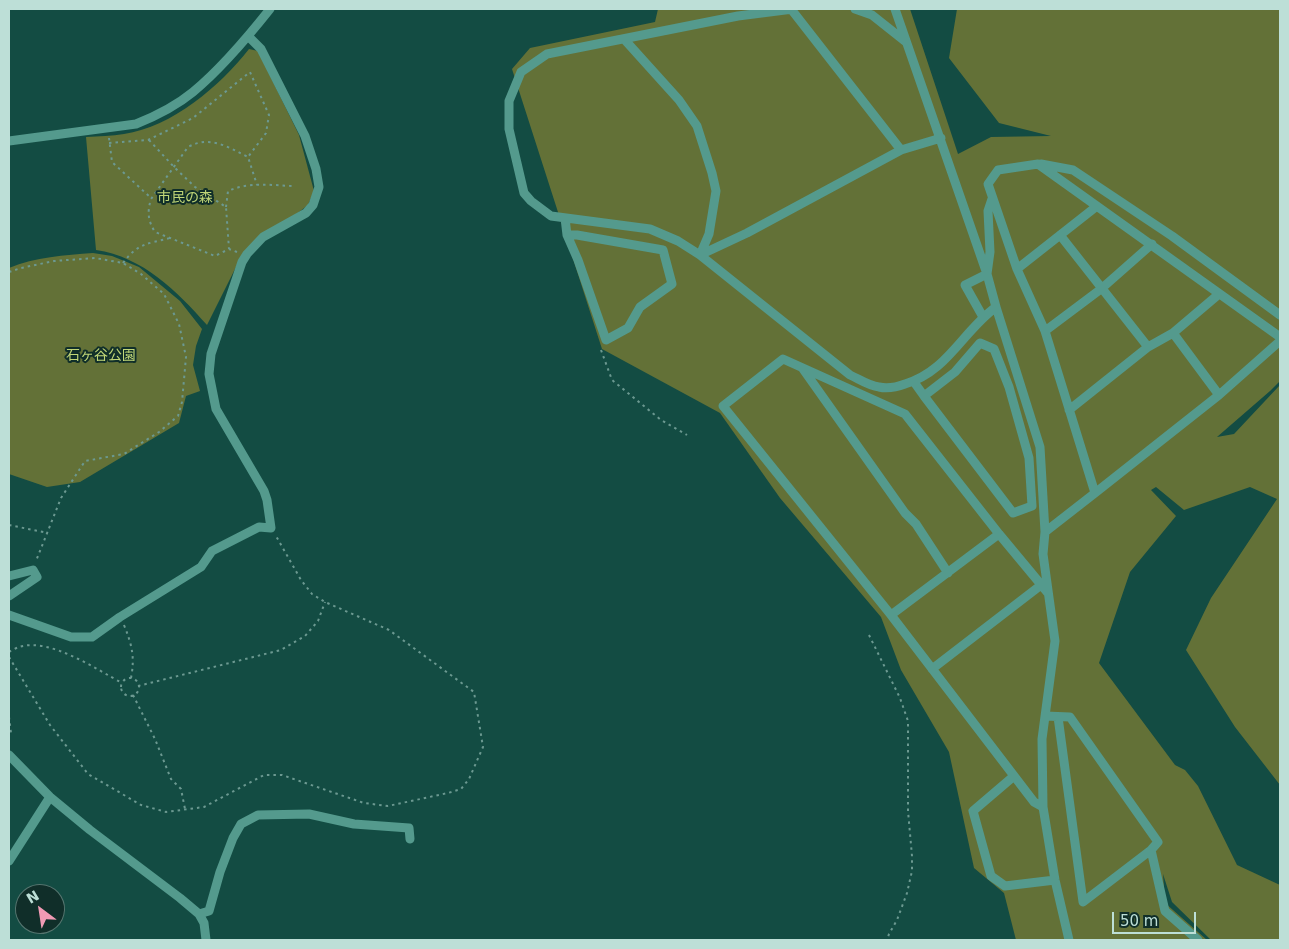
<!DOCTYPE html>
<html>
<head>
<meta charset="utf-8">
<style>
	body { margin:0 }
	#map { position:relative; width:1289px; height:949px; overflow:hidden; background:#134c43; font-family:"DejaVu Sans",sans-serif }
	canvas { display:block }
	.frame { position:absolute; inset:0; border:10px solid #bddfd7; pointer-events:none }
	.north { position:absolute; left:15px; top:884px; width:50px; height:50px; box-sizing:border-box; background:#102e29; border:1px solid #55756f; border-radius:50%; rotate:329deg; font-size:14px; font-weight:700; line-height:20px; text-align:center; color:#bddfd7 }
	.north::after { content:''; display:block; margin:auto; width:18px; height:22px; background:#f09ab4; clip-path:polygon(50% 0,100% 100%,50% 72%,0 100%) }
	.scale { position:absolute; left:1112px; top:912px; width:84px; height:22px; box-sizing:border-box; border:2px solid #bddfd7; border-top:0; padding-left:6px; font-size:15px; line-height:18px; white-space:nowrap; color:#bddfd7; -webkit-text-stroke:4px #102e29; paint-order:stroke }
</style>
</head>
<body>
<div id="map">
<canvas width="1289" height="949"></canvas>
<div class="frame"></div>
<div class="north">N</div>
<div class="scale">50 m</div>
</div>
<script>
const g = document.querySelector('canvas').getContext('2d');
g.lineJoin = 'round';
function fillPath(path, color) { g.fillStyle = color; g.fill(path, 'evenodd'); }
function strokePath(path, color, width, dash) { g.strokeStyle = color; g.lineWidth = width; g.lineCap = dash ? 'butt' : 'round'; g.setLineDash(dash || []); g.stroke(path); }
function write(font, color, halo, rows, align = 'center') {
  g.font = font + ' "DejaVu Sans","Noto Sans JP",sans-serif'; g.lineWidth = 4; g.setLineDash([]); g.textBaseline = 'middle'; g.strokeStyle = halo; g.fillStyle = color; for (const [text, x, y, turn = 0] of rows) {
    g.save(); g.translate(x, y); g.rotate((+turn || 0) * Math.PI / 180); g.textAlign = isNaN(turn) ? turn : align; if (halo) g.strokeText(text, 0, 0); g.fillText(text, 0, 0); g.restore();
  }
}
const green = new Path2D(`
	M658,9h252l48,145 33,-17 60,-1 -52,-13 -50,-65 8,-49h323v372l-10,10 -53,46 17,-3 46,-49v400l-45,-58 -49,-77 25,-52 66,-99 -27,-12 -66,23 -28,-23 -5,3 25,26 -46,56 -31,91 76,102 10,5 13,16 39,79 43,20v55h-69l-39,-38 -9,-28 2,29 42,37h-191l-12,-47 -30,-25 -25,-116 -48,-82 -20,-53 -101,-119 -60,-85 -118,-64 -90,-280 18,-21 125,-26z
	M249,49l9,2 41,84 15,56 -6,14 -67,52 -34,68c-30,-34 -64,-68 -111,-75l-10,-113c13,-1 26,-1 38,-3 48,-7 96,-48 125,-85z
	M93,253l19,3 27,11 41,34 22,28 -6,17 -3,19 7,26 -14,5 -7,27 -99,59 -33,5 -38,-13v-206c26,-11 56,-13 84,-15z`);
const path = new Path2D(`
	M109,138l3,24 39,36
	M149,140l25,27 21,20 31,20 3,42
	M109,143l39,-3 45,-22 57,-46 19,43 -3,18 -18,24
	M226,207l2,-16c20,-9 42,-6 64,-5
	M237,252l-8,-3 -14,7 -60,-24c-7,-11 -8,-20 -4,-33l37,-52c22,-12 40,0 60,10l9,28
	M123,263c15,-20 24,-19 47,-25
	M9,272l12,-4 33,-7 41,-3 28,5 18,11 23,20 15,30 7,33 -4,45 -4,14 -19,16 -35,22 -39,7 -24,37 -25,63
	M601,350l11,30 49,40 26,15
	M9,525l39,8
	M124,625c8,20 11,32 7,53
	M869,635l31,63 8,23v90l4,45v15l-5,22 -10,27 -8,14 -2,6
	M9,652c3,-2 7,-4 10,-5 30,-10 77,22 103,36
	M9,657l41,68 38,49 53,31 25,7 38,-5 60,-32h18l82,28 24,3 60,-13 13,-4 8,-10 14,-32 -9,-55 -85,-62 -64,-28 -13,-8 -11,-14 -25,-44
	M121 687a9 9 0 1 1 18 0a9 9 0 1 1-18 0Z
	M138,686l143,-36 24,-14 13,-15 7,-19
	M133,695l22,44 16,40 10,10 4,20
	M9,717l2,16 -2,2`);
const minor = new Path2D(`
	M791,9l110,141
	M793,9l-55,7 -191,38 -26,18 -12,29v28l15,64 7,8 20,15 99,13 28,12 22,14 150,120c9,4 19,11 29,12 9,2 18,0 26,-3 43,-13 57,-52 91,-77
	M855,9l17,6 34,27
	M895,9l92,265 9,33 44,140 5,85 -2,22 12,87 -13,98 1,68 12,73 14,60
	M624,39l55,61 18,26 15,47 4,18 -7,43 -9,21
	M9,141l127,-17c20,-8 40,-18 57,-32 29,-24 54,-54 77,-83
	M1041,164l32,6 99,66 108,79
	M565,218l2,17 11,25 28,80 22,-12 12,-21 32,-23 -9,-34 -86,-15h-10
	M1060,235l88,112
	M700,255l47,-22 154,-83 40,-12
	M1017,269l80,-63
	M983,317l-18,-32 22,-11 3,-22 -2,-41 4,-12
	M1045,331l56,-42 51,-45
	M1173,333l46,62
	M1280,337l-242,-173 -40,6 -10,14 29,85 28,62 50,162 124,-98 61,-54
	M803,369l102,144 11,11 32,49
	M914,382l10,14 89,117 19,-7 -3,-48 -20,-71 -15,-38 -14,-6 -25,29 -31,24
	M1069,410l79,-63 25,-14 46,-39
	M1045,532l50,-39
	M9,576l24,-6 4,7 -28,19
	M9,615l62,22h21l28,-20 81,-50 11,-16 47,-24 12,1 -4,-28 -3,-9 -48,-82 -7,-35 2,-20 31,-92 5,-8 16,-17 43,-24 7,-8 6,-18 -3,-18 -11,-33 -44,-87 -13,-13
	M891,615l108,-81
	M932,669l113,-87
	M1045,716l25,1 88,125 -7,8 14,61 33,29
	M1058,717l25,185 68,-52
	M9,755l41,42 40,33 90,68 19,16 5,9 2,17
	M1014,776l-41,35 18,65 14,10 50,-6
	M1043,807l-9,-5 -143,-187 -168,-209 60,-47 122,55 94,120 49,59
	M9,861l41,-64
	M199,914l10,-3 11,-39 13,-34 8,-14 17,-9 51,-1 45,10 55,4 1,11`);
const parkNames = [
	["市民の森",185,198],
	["石ヶ谷公園",101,356]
];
fillPath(green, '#637137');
strokePath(path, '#6c9991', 2, [2.5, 4]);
strokePath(minor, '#549a8d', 9);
write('14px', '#c0d677', '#102e29', parkNames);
</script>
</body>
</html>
